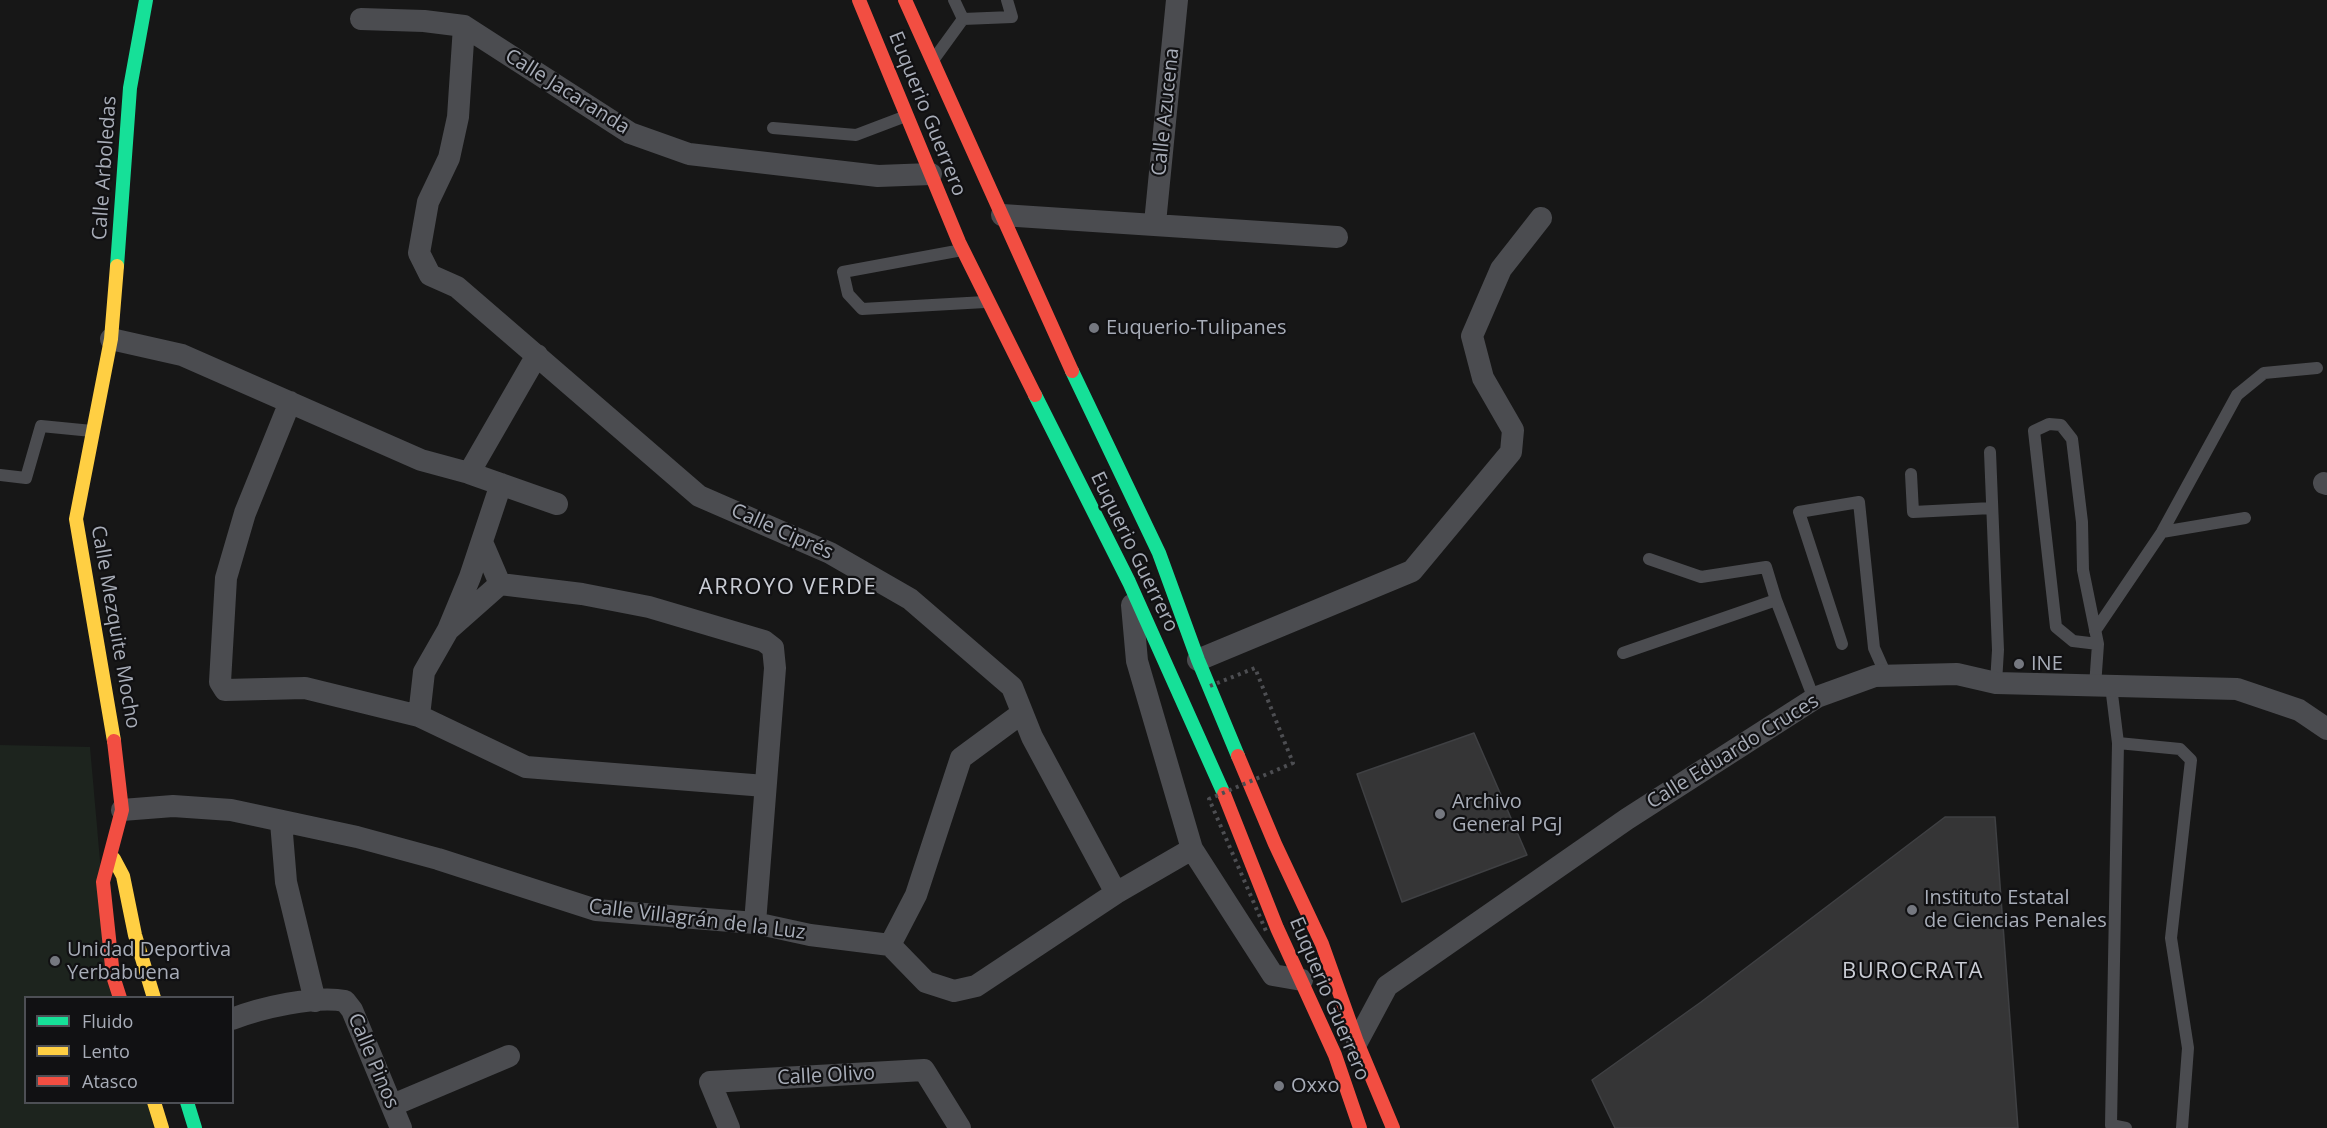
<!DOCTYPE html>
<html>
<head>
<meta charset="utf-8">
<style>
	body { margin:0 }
	#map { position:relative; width:2327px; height:1128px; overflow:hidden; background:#171717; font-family:"Open Sans",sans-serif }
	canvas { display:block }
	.legend { position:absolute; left:24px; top:996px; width:210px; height:108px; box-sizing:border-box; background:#111113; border:2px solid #4d4f55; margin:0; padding:8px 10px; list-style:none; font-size:18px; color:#a8adb8 }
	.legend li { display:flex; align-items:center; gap:12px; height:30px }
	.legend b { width:30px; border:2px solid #4d4f55 }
</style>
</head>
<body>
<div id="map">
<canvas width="2327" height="1128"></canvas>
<ul class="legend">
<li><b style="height:8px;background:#16e098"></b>Fluido</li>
<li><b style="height:8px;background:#ffcf43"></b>Lento</li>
<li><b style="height:8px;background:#f24e42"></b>Atasco</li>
</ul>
</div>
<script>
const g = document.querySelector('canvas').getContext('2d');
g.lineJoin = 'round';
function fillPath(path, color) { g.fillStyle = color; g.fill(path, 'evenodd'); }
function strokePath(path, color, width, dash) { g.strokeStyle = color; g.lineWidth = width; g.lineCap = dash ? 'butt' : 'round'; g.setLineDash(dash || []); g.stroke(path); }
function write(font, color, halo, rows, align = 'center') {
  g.font = font + ' "Open Sans",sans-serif'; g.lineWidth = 4.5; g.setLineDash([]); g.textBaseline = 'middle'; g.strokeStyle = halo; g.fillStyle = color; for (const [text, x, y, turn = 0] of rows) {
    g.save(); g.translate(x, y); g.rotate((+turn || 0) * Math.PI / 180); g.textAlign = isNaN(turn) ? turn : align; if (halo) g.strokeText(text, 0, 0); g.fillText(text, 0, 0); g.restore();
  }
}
const green = new Path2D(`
	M0,745l90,2 22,250 -86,1v104l121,1 7,25h-154z`);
const building = new Path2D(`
	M1474,733l53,122 -125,47 -45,-128z
	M1945,817h50l23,311h-403l-23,-48 109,-78z`);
const lane = new Path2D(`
	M963,19l49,-2 -5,-17
	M934,59l29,-40 -9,-19
	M773,128l83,7 50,-19
	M962,250l-119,22 5,22 14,15 123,-7
	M1990,452l8,198 -2,33
	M1911,474l2,38 79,-4
	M0,475l26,3 15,-52 51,5
	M2162,532l83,-14
	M1649,559l52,18 65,-10 10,33
	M2095,631l67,-99 75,-137 27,-22 53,-5
	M1842,644l-43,-132 60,-10 15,146 12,27
	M1623,653l153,-53 38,99
	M2095,686l3,-42 -15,-74 -1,-48 -10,-83 -11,-14 -12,-1 -15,7 22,196 17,14 25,3
	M2111,686l7,57 -7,382 15,3
	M2118,743l62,6 11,11 -20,178 17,110 -6,80`);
const street = new Path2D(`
	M361,19l63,2 40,5 166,107 59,21 189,22 53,-2
	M464,26l-6,91 -9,41 -21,44 -9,51 11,22 27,12 242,209 131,57 80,46 102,88 20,50 84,156
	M1002,215l335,22
	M1155,223l22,-223
	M111,339l71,16 239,105 48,13 88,31
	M290,402l-45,111 -19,65 -6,104 5,8 80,-2 114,28 107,51 239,19
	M469,473l68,-118
	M2324,483l3,1
	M482,542l18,42
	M1132,605l5,56 55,188 81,126 29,5
	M448,630l52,-46 82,10 67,13 115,34 9,7 2,20 -20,255
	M1198,660l214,-89 99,-119 2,-22 -30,-52 -11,-42 29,-67 40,-51
	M419,716l5,-44 24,-42 22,-53 31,-93
	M122,810l51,-4 58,4 126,27 81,22 158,51 159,13 55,12 80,10 36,37 28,9 22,-5 140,-93 76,-44
	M281,822l5,60 29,119
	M890,945l26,-50 45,-137 61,-45
	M232,1019c28,-11 84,-24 113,-18l7,9 49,118
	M1357,1042l30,-56 240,-167 190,-122 58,-21 82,-2 39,9 241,6 62,21 28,19
	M393,1105l116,-49
	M729,1128l-19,-46 214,-12 36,58`);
const fast = new Path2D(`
	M117,266l13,-178 16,-88
	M1072,371l87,182 39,107 40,96
	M1035,395l94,187 95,212
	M187,1102l8,26`);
const slow = new Path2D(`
	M114,741l-38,-222 35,-180 6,-73
	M114,859l9,17 12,59 19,63
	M154,1102l8,26`);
const jam = new Path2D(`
	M859,0l100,242 76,153
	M905,0l167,371
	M114,741l8,69 -19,72 10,94 7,22
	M1238,756l37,88 47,100 35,98 36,86
	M1224,794l53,134 58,127 25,73`);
const pathBridge = new Path2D(`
	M1210,686l45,-18 38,95 -84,36 57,132`);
const markers = [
	[1094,328,6,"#757880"],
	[2019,664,6,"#757880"],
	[1440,814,6,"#757880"],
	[1912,910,6,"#757880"],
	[55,961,6,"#757880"],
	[1279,1086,6,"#757880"]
];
const streetNames = [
	["Calle Jacaranda",567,92,32],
	["Calle Azucena",1166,112,-84],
	["Euquerio Guerrero",927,114,68],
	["Calle Arboledas",105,168,-86],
	["Calle Ciprés",782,532,24],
	["Euquerio Guerrero",1134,552,64],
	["Calle Mezquite Mocho",115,627,80],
	["Calle Eduardo Cruces",1733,752,-32],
	["Calle Villagrán de la Luz",697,920,7],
	["Euquerio Guerrero",1329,999,67],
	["Calle Pinos",373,1061,67],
	["Calle Olivo",826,1076,-3]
];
const poiNames = [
	["Euquerio-Tulipanes",1106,328],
	["INE",2031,664],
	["Archivo",1452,802],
	["General PGJ",1452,825],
	["Instituto Estatal",1924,898],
	["de Ciencias Penales",1924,921],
	["Unidad Deportiva",67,950],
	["Yerbabuena",67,973],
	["Oxxo",1291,1086]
];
const quarterNames = [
	["ARROYO VERDE",788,588],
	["BUROCRATA",1913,972]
];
fillPath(green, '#1d241e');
fillPath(building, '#353536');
strokePath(building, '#3f4043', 1.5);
strokePath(lane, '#4b4c50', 12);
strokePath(street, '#4b4c50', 22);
strokePath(fast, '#16e098', 14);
strokePath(slow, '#ffcf43', 14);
strokePath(jam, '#f24e42', 14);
strokePath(pathBridge, '#4d4e52', 4, [3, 4.5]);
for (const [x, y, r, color] of markers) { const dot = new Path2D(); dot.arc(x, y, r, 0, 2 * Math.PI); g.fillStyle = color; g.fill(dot); strokePath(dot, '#111113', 2); }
write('20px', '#a8adb8', '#111113', streetNames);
write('20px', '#a8adb8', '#111113', poiNames, 'left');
g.letterSpacing = '1.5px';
write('22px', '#c9ccd4', '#111113', quarterNames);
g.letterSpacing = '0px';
</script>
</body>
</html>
